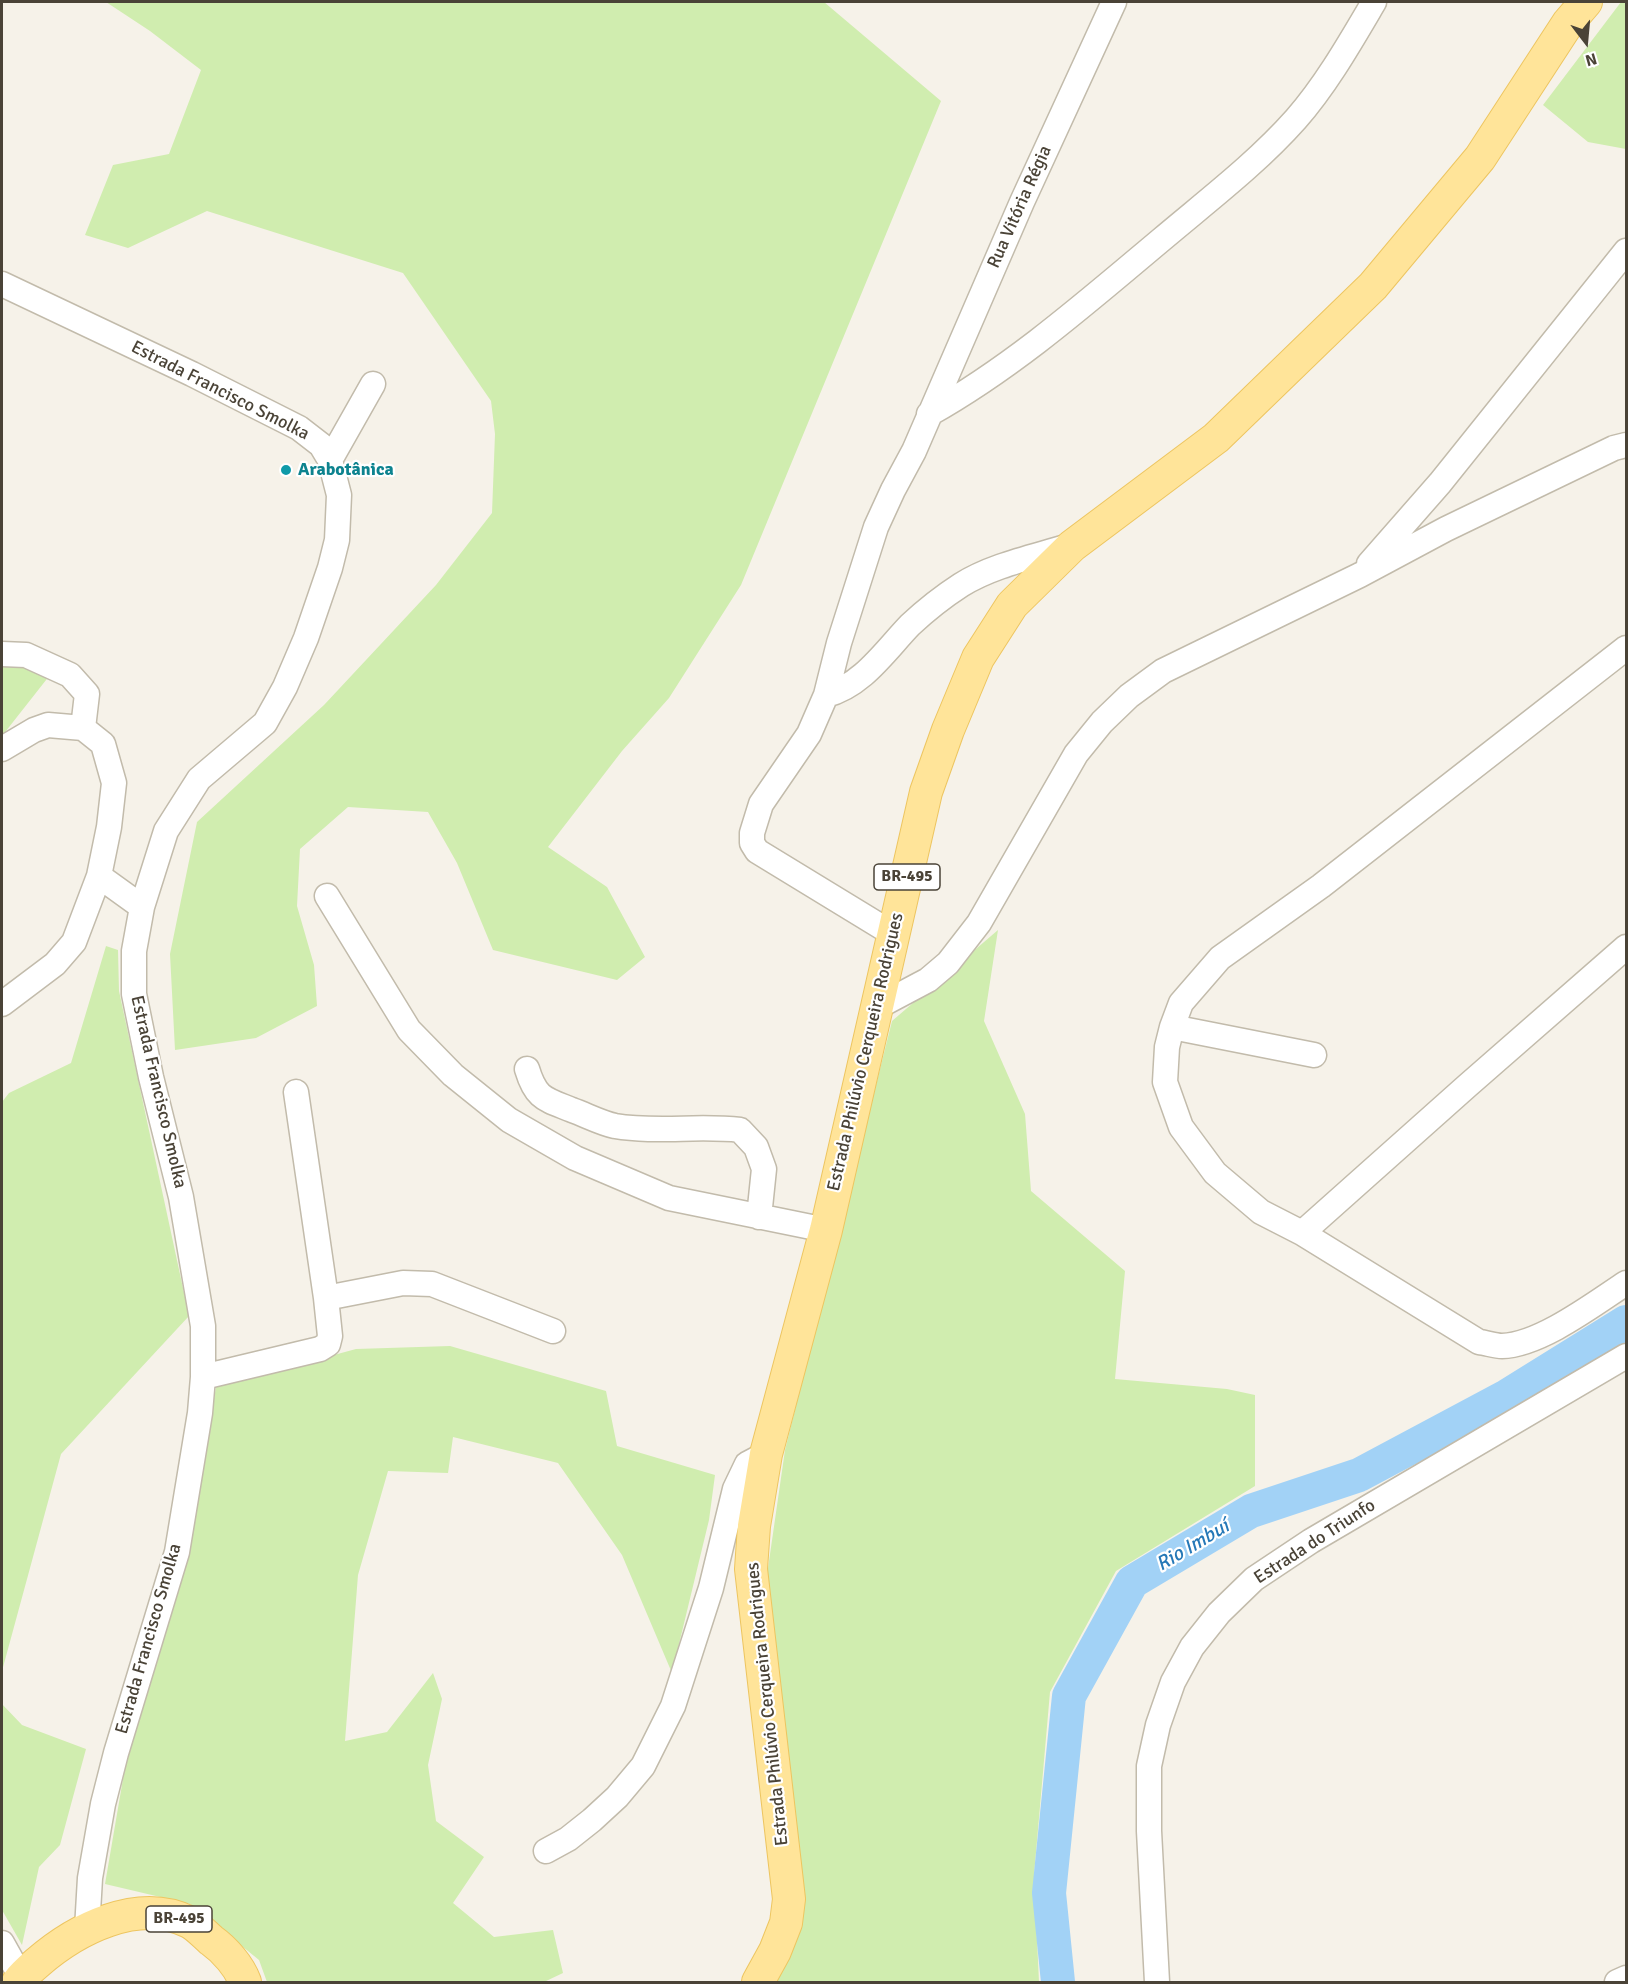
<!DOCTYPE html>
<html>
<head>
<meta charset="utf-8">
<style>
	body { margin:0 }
	#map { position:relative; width:1628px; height:1984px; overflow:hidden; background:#f6f2e9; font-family:Signika,sans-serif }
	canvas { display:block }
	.frame { position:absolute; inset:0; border:3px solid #4a4337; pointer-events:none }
	.north { position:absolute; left:1556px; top:12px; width:60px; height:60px; -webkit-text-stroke:4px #fff; paint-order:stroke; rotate:164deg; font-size:16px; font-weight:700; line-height:24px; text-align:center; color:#4a4337 }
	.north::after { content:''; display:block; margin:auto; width:21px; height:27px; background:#4a4337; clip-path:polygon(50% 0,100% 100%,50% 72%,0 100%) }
</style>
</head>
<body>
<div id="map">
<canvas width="1628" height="1984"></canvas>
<div class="frame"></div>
<div class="north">N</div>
</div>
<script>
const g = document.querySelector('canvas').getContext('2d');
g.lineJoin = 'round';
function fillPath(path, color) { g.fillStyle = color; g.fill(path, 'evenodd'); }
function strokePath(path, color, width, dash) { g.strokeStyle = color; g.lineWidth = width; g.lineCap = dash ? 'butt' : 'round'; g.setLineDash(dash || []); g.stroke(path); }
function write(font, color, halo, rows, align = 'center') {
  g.font = font + ' Signika,sans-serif'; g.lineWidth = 4.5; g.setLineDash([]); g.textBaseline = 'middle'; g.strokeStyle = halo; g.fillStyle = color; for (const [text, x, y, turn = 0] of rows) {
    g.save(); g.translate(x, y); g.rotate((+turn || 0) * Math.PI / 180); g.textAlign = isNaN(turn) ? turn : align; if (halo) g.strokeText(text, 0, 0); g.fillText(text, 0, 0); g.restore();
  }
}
const green = new Path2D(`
	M106,2h718l117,99 -200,484 -72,113 -47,53 -74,96 59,40 38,70 -28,23 -124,-30 -36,-87 -29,-51 -80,-5 -48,42 -3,57 17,59 3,41 -61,32 -81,12 -5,-96 27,-132 127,-117 112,-120 56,-72 3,-79 -4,-33 -88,-128 -196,-62 -79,37 -43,-13 28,-70 56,-11 32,-84 -51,-39z
	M1621,2h5v147l-38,-7 -45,-37z
	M2,644l48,31 -48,61z
	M998,930l-14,91 41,93 6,77 94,80 -10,108 112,10 28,6v91l-139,85 -66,121 -16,183 5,107h-270l31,-49 -34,-351 19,-132 107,-429z
	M106,946l12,4 1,41 70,325 -128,138 -59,217v-569l7,-9 62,-30z
	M450,1346l156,45 11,55 98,29 -6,45 -37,153 -50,-118 -64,-92 -105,-26 -5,36 -60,-2 -30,104 -13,166 42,-9 46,-59 9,26 -14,66 8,56 48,36 -31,46 41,34 59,-7 10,43 -19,9h-277l-8,-22 -69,-56 -85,-20 25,-146 57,-181 29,-170 140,-38z
	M2,1704l20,21 64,24 -26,96 -21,22 -17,78 -20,-35z`);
const river = new Path2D(`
	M1058,1982l-9,-89 20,-197 63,-114 119,-71 108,-36 148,-79 119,-74`);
const minor = new Path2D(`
	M2,284l190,90 107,54 22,17 9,15 9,35 -2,45 -7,28 -24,70 -21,49 -20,36 -66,56 -33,52 -24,76 -8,44v43l17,83 30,120 22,129v51l-3,36 -23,139 -61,201 -13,51 -13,74 -3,51
	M929,414c84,-47 158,-112 232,-174 46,-39 95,-76 135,-121 30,-34 55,-78 78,-117
	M330,460l43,-76
	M1369,564l71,-81 186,-232
	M1626,648l-305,238 -101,72 -39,45 -9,24 -5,20 -2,35 16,45 34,46 46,39 41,21 177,109c8,1 16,4 23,4 38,-1 92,-42 124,-63
	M2,654l24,1 44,20 17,19 -4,34
	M826,695c36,-9 59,-44 84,-70 15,-14 34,-29 51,-40 32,-20 73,-28 108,-39
	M2,749l32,-19 14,-5 35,3 20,16 11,39 -5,44 -10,49 -25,66 -19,22 -53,40
	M99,876l43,31
	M327,896l82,134 44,45 56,45 66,38 94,40 157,32
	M893,934l-136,-83 -5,-8v-10l9,-29 48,-70 17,-39 13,-52 37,-116 17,-37 21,-39 108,-249 92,-200
	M879,1006l49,-26 20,-17 31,-40 97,-169 26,-32 27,-26 34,-25 197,-96 86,-46 168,-81 12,-3
	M1172,1027l142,28
	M527,1069c9,30 18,30 45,41 14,5 29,13 43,16 41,7 84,-1 125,4l16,17 8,22 -5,48
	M1302,1233l165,-147 159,-139
	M326,1298l77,-15 29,1 121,47
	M203,1377l117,-28 8,-5 2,-8 -4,-38 -30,-206
	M546,1851l22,-12 24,-19 25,-23 26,-31 30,-60 38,-118 24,-99 12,-25 19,-10
	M2,1943l19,34
	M1157,1982l-8,-151v-65l9,-41 15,-43 19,-35 27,-34 35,-34 57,-38 315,-185
	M1617,1982l9,-4`);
const major = new Path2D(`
	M18,1982c5,-7 12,-13 19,-19 39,-34 101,-66 152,-41 8,4 15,12 22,18 14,10 28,26 34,42
	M758,1982l17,-31 11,-28 3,-24 -38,-330 3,-43 12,-72 60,-224 100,-438 22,-62 30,-72 34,-53 60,-59 144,-108 157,-152 107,-128 88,-135 18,-21`);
const markers = [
	[286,470,6,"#0f9aa8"]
];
const shields = [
	[907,877,66],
	[179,1919,66]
];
const shieldNames = [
	["BR-495",907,877],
	["BR-495",179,1919]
];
const streetNames = [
	["Rua Vitória Régia",1020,207,-66],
	["Estrada Francisco Smolka",220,391,27],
	["Estrada Philúvio Cerqueira Rodrigues",866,1052,-77],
	["Estrada Francisco Smolka",158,1092,77],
	["Estrada do Triunfo",1315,1542,-33],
	["Estrada Francisco Smolka",149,1639,-74],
	["Estrada Philúvio Cerqueira Rodrigues",768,1704,-96]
];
const cultureNames = [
	["Arabotânica",298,470]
];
const waterNames = [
	["Rio Imbuí",1193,1546,-31]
];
fillPath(green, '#d0edaf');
strokePath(river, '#a2d2f6', 34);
strokePath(minor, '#c2bbab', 27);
strokePath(major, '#edc560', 34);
strokePath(minor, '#fff', 24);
strokePath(major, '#ffe499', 32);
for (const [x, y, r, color] of markers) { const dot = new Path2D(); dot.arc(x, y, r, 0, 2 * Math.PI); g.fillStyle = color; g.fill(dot); strokePath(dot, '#fff', 2); }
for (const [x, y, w] of shields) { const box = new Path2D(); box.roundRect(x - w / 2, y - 13, w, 26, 4.5); g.fillStyle = '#fff'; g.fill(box); strokePath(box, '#4a4337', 1.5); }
write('bold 16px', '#4a4337', null, shieldNames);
write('18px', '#4a4337', '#fff', streetNames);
write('bold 18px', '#0d838f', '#fff', cultureNames, 'left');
write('italic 20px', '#2578b7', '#fff', waterNames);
</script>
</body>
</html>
